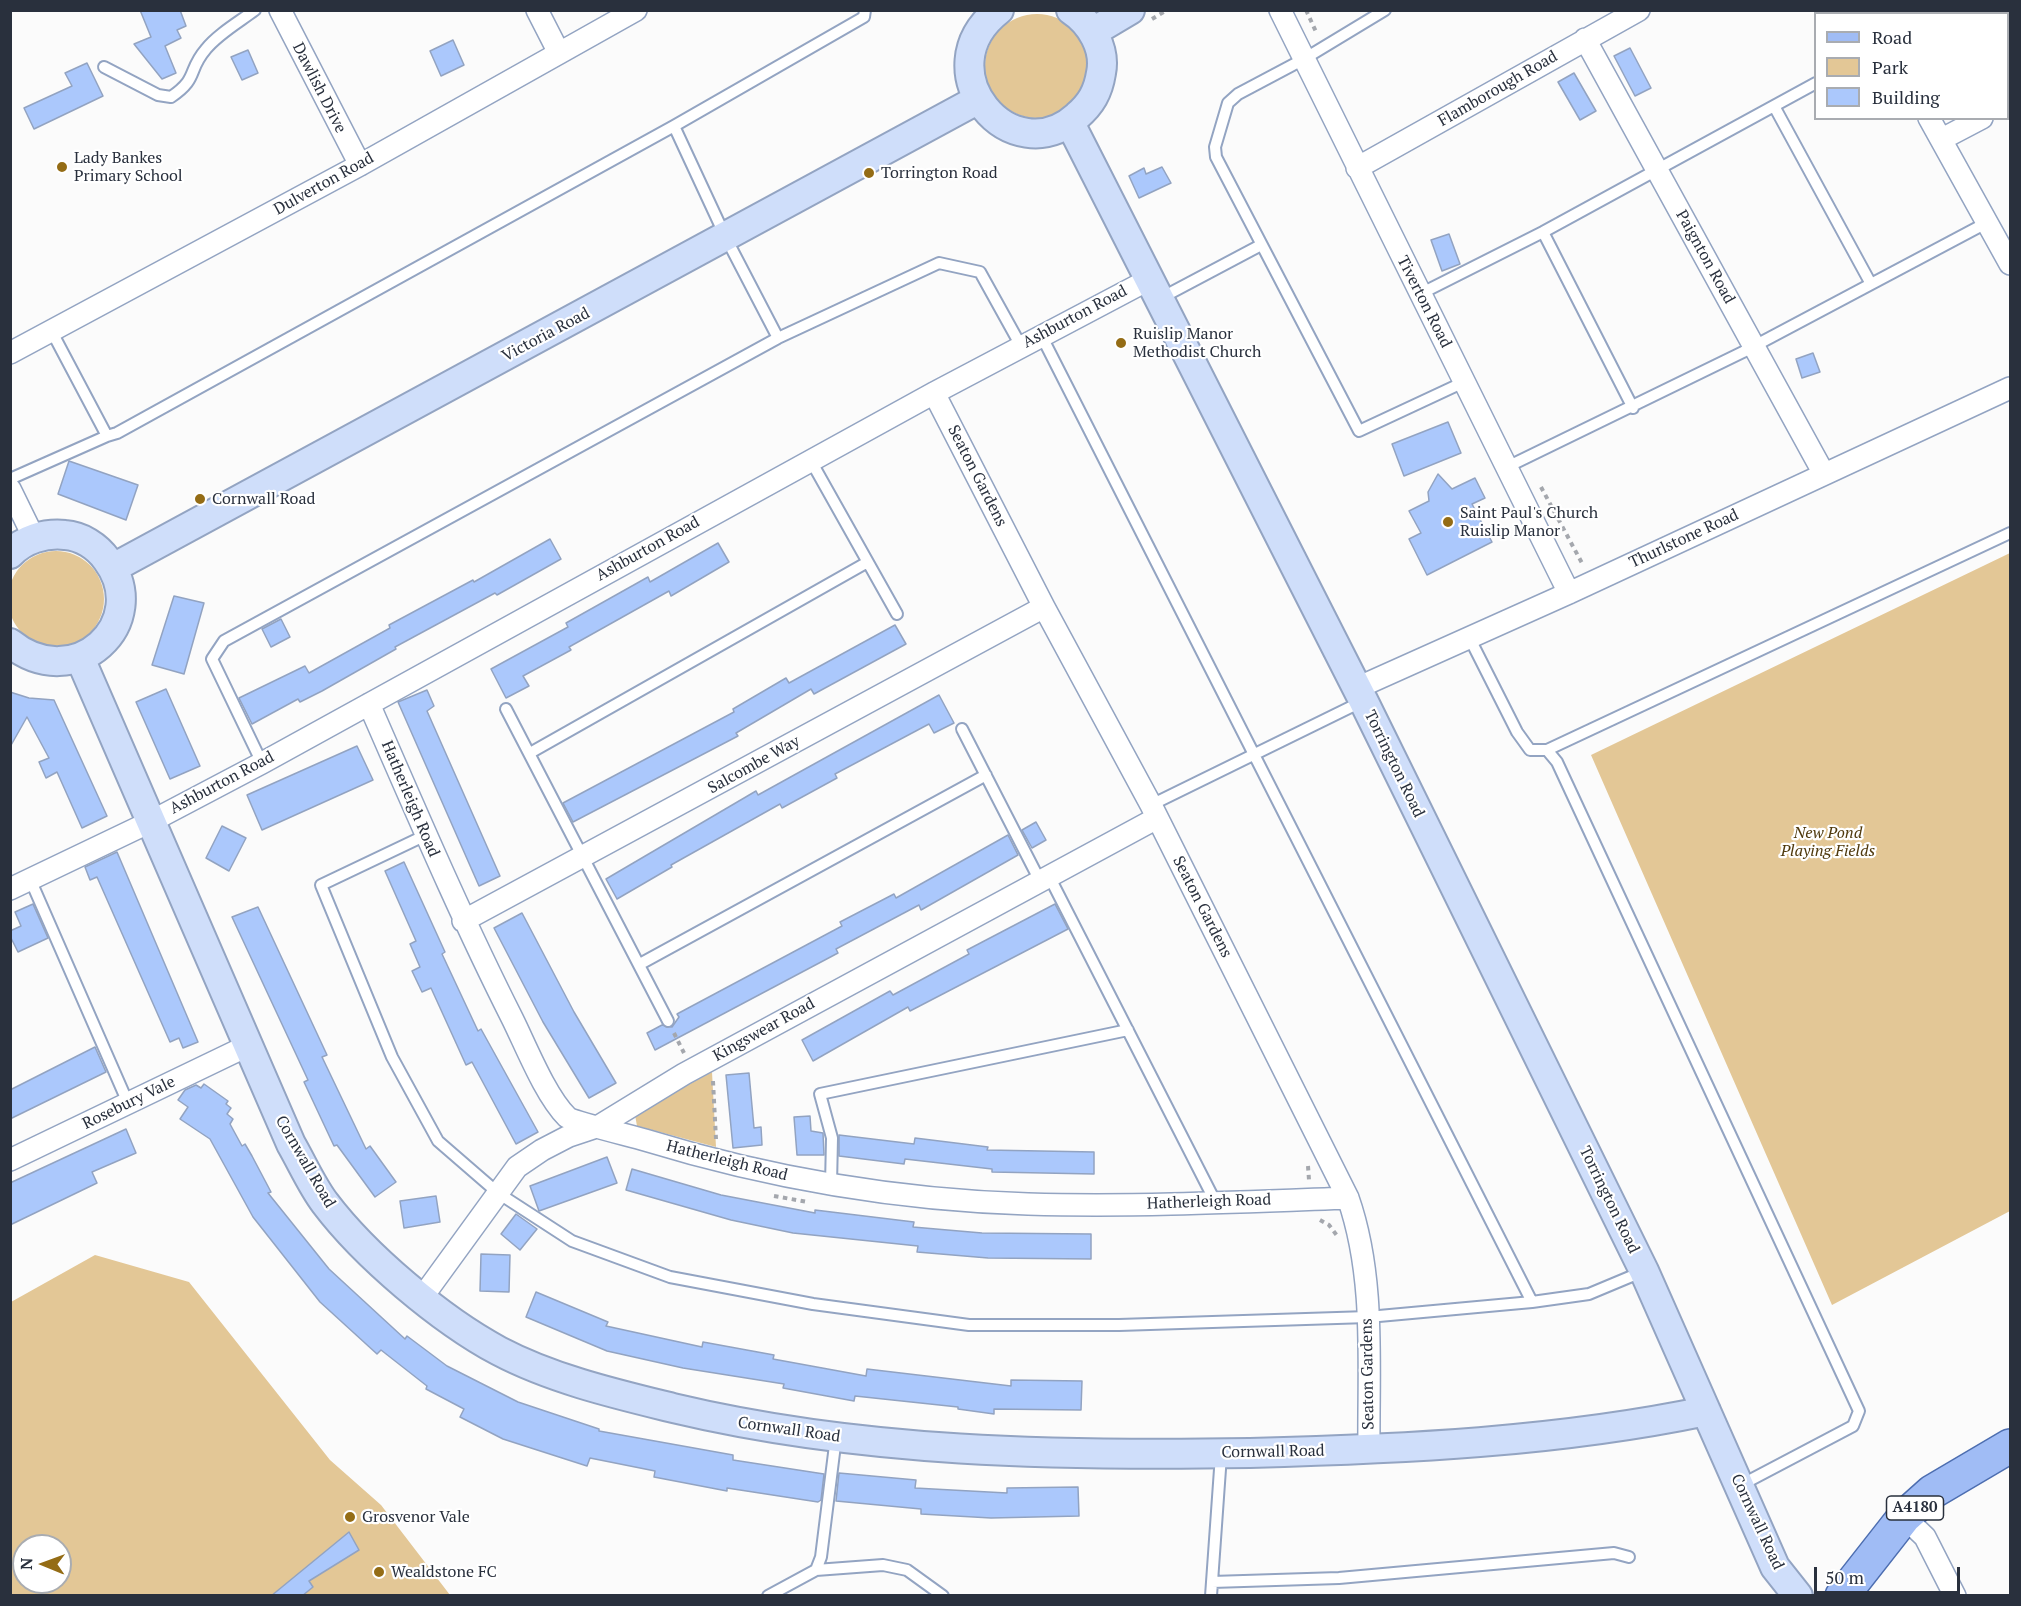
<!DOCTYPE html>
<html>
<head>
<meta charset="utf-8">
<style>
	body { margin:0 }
	#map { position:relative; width:2021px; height:1606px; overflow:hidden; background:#fbfbfb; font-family:"PT Serif",serif }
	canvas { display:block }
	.frame { position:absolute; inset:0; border:12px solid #29303d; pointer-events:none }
	.legend { position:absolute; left:1814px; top:12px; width:195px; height:108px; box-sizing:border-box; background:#fff; border:2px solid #a9acb1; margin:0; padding:8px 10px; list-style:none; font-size:18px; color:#29303d }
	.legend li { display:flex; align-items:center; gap:12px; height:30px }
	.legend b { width:30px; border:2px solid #a9acb1 }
	.north { position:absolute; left:12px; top:1534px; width:60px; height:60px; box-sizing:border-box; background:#fff; border:2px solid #a9acb1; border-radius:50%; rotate:271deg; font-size:16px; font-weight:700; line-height:24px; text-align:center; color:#29303d }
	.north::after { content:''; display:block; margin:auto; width:21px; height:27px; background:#946c15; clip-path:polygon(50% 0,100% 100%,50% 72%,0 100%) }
	.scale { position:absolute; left:1814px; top:1567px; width:146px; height:27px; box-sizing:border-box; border:3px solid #29303d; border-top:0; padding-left:8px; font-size:18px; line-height:21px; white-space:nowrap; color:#29303d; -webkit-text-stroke:4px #fff; paint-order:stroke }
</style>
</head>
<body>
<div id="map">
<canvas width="2021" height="1606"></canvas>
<div class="frame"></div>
<ul class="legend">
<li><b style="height:8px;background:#a0bcf5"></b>Road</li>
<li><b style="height:16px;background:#e3c796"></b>Park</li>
<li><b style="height:16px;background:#abc8fc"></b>Building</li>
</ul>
<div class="north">N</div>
<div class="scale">50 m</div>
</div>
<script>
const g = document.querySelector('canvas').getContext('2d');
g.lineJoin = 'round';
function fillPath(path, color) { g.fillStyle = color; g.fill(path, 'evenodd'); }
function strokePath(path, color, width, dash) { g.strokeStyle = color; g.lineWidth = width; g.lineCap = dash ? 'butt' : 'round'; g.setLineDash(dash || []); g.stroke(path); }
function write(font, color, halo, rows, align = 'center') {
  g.font = font + ' "PT Serif",serif'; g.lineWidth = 4.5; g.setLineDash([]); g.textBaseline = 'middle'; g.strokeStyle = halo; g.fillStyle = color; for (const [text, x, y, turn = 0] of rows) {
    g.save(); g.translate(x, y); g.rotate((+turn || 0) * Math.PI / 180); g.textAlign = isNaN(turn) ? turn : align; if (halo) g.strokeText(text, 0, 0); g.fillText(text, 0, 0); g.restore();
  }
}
const green = new Path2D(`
	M985 66a52 52 0 1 1 104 0a52 52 0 1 1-104 0Z
	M8 599a48 48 0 1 1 96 0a48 48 0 1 1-96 0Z
	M2010,553v658l-178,94 -241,-550z
	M712,1072l4,75 -79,-21 -2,-11 6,-5z
	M95,1255l94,27 141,178 51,45 69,90 -439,1v-294zM24,1546h36v36h-36z`);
const building = new Path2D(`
	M140,10h40l6,16 -9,4 4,8 -16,8 11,27 -14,6 -28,-35 17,-7z
	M453,40l11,25 -23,11 -11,-25z
	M1630,48l21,40 -16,8 -21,-40z
	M248,50l10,23 -16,7 -11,-23z
	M87,63l16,33 -69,33 -10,-21 48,-22 -7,-13z
	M1574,73l22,38 -16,9 -22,-38z
	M1162,167l9,16 -32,15 -10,-22 15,-8 2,6z
	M1449,234l11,30 -18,7 -11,-31z
	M1813,353l7,19 -18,6 -6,-19z
	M1448,422l13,31 -57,23 -12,-32z
	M69,461l69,24 -12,35 -68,-26z
	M1438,474l14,15 23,-11 10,20 -13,6 20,38 -65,33 -18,-36 12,-6 -12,-22 20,-10 -1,-9z
	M550,539l11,20 -64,36 -2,-2 -100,54 1,2 -74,42 -22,11 -2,-3 -46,25 -13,-26 66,-32 4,7 81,-45 -1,-3 84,-45 1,2z
	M718,543l11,19 -58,34 -2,-5 -100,56 2,3 -48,26 6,10 -23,12 -15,-29 77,-42 -2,-4 82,-46 2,5z
	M174,596l30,7 -20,71 -32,-9z
	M281,619l9,18 -19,10 -9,-18z
	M895,625l11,19 -92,50 -3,-5 -75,44 2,3 -165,86 -10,-19 171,-91 -1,-3 53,-31 3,5z
	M166,689l34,77 -30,13 -34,-77z
	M427,690l7,16 -7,5 73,165 -21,10 -81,-184z
	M10,692l19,6 25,2 53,116 -25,12 -25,-56 -11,6 -7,-16 10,-4 -22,-41 -17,30z
	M939,695l15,28 -20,10 -5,-9 -94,50 2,4 -55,30 -2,-4 -109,61 1,2 -55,32 -11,-20 150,-88 2,4z
	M357,746l16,34 -111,50 -15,-35z
	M1036,822l10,18 -14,8 -10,-18z
	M222,826l24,12 -17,33 -23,-13z
	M1008,835l10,20 -97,55 -2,-5 -83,44 2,4 -183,97 -8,-17 15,-8 10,2 7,-10 -2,-3 165,-88 -2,-4 54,-28 2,4z
	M117,852l81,190 -15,6 -4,-10 -9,4 -73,-165 -7,3 -5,-13z
	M404,862l41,90 -3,2 36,77 3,-2 57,103 -22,12 -44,-82 -6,3 -35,-77 -9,4 -10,-21 8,-4 -10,-23 6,-3 -31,-70z
	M33,904l15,34 -30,14 -8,-16v-5l11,-5 -6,-14z
	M1055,904l13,25 -158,82 -2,-4 -95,54 -11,-21 88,-49 3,4 76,-41 -2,-4z
	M258,907l69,148 -5,2 44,92 4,-3 26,36 -21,15 -38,-52 -3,1 -30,-64 4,-2 -76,-163z
	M522,913l52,99 42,71 -27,15 -46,-76 -49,-94z
	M95,1047l11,25 -96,47v-29z
	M749,1073l5,55 7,-1 1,18 -29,3 -7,-73z
	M204,1084l24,17 -2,3 5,4 -4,6 6,5 -3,5 12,22 3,-2 7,12 19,36 -3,1 61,76 76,70 2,-3 40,30 71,36 81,27v2l134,24v5l91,14 -3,26 -3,2 -91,-14v3l-73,-14 1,-6 -65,-13 -3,8 -84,-27 -43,-22 4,-8 -38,-20 1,-3 -46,-36 -4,4 -57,-52 -67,-85 -43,-78 -30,-20 8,-12 -10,-7 7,-10 11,-5 5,3z
	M810,1116l1,15 12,2 1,22h-27l-3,-38z
	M126,1129l10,24 -44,19 5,11 -87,42v-42z
	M839,1135l75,9 1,-6 73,9 -1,3 107,2v22l-102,-2v-3l-87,-10 -1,5 -65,-8z
	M607,1157l10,26 -78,28 -9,-25z
	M632,1169l89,26 94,18v-3l99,12 -1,5 69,6 109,1v25l-103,-1 -71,-6 1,-6 -125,-13 -62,-13 -105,-30z
	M436,1196l4,26 -36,6 -4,-27z
	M516,1214l21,15 -17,21 -19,-16z
	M481,1254l29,1 -1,37 -29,-1z
	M536,1292l72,30 -2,4 96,21 1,-5 71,13 -1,4 93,17 1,-7 144,17v-6l71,1 -1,29 -87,-1v5l-36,-5v-2l-103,-11 -1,5 -71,-13 1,-4 -101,-16 -76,-17 -81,-34z
	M839,1473l77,7 -1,8 92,5v-5l71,-1 1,29 -88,2 -70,-4v-5l-85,-8z
	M349,1532l10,18 -50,31 4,6 -11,9h-31z`);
const path = new Path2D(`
	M1306,10l11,24
	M1152,19l15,-9
	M1541,487l42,78
	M674,1033l10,20
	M713,1081l3,58
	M1308,1166l1,14
	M774,1196l34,6
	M1320,1220l9,5 9,12`);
const lane = new Path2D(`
	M1385,10l-81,49 -66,35 -10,9 -13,44 1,10 143,274 105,-49
	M104,67l54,28 13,2c28,-19 16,-26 35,-48 12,-15 33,-27 49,-39
	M1774,106l97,178
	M674,126l52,112 52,100
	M1543,232l90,176
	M1420,294l123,-62 273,-149
	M1161,298l100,-53
	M52,332l55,104 10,-3 557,-307 190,-109 1,-7
	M1041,335l491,967
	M811,461l86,153
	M1507,467l236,-115 245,-130
	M10,479l97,-43
	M1469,637l48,95 13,18h17l10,12 302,649 -6,15 -114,60
	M506,709l162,312
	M962,729l78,152
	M1547,750l463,-217
	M530,753l336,-190
	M262,763l-50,-104 12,-18 554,-303 161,-75 41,9 41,74
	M1151,805l210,-103
	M426,835l-105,50 71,172 46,84 60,52 74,48 98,36 143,27 156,21h150l249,-8 164,-15 57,-8 55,-23
	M1049,876l167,327
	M30,879l98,224
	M640,964l346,-189
	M831,1185l1,-47 -12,-44 308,-64
	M816,1570l67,-5 24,5 36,26
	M1212,1582l127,-4 275,-25 15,4
	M768,1596l48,-26 5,-13 15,-120
	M1211,1596l10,-141`);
const street = new Path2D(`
	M280,10l80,155
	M537,10l22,43
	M1280,10l289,583
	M1865,10l2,4
	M1585,39l239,435
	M2008,106l2,-2
	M1929,118l81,146
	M1942,139l40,-21
	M1357,168l282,-158
	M10,353l350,-188 276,-155
	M934,393l110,214 107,198 197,393c28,80 20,169 21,252
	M10,489l24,49
	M1357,688l212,-95 441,-205
	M369,704c46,105 91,211 143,314 14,28 33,77 55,99 6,5 65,19 78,23 124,38 253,60 383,64 107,3 214,-2 320,-6
	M10,889l140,-67 112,-59 672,-370 214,-113
	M463,921l581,-314
	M10,1160l237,-114
	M421,1299l96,-132 25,-17 27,-14 30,-10 85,-52 473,-256
	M1904,1517l21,20 30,59`);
const secondary = new Path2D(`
	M999,10c-77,60 13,165 78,106 14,-12 21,-24 24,-43 5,-24 -10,-50 -30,-63
	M1093,32l37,-22
	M1070,123l293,577 281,571 131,296 23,29
	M10,554c14,-15 35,-21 55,-19 16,1 32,11 42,25 46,62 -32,136 -97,83
	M113,568l864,-468
	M80,658l211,486c11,19 21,42 34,59 40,53 116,117 174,148 53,28 117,43 174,57 189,45 384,48 577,45 153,-4 307,-11 456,-42`);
const primary = new Path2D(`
	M1842,1596l62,-79 28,-25 78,-46`);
const markers = [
	[62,167,6,"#946c15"],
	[869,173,6,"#946c15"],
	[1121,343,6,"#946c15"],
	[200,499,6,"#946c15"],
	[1448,522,6,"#946c15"],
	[350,1517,6,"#946c15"],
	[379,1572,6,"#946c15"]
];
const shields = [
	[1915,1508,57]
];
const shieldNames = [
	["A4180",1915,1508]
];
const streetNames = [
	["Dawlish Drive",319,88,63],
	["Flamborough Road",1498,89,-30],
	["Dulverton Road",324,184,-29],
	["Paignton Road",1705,257,61],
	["Tiverton Road",1424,302,63],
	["Ashburton Road",1075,317,-28],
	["Victoria Road",546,335,-28],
	["Seaton Gardens",977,476,63],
	["Thurlstone Road",1684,539,-25],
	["Ashburton Road",648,549,-29],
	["Torrington Road",1394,764,64],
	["Salcombe Way",754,765,-29],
	["Ashburton Road",222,783,-28],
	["Hatherleigh Road",410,799,67],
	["Seaton Gardens",1202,907,63],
	["Kingswear Road",764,1030,-29],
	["Rosebury Vale",129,1103,-26],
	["Hatherleigh Road",727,1161,14],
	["Cornwall Road",305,1162,60],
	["Torrington Road",1609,1200,64],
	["Hatherleigh Road",1209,1202,-2],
	["Seaton Gardens",1368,1374,-91],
	["Cornwall Road",789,1430,8],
	["Cornwall Road",1273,1452,-1],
	["Cornwall Road",1757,1522,65]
];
const poiNames = [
	["Lady Bankes",74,158],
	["Primary School",74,176],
	["Torrington Road",881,173],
	["Ruislip Manor",1133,334],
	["Methodist Church",1133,352],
	["Cornwall Road",212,499],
	["Saint Paul's Church",1460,513],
	["Ruislip Manor",1460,531],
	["Grosvenor Vale",362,1517],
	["Wealdstone FC",391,1572]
];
const parkNames = [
	["New Pond",1828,833],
	["Playing Fields",1828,851]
];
fillPath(green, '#e3c796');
fillPath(building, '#abc8fc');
strokePath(building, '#92a3c1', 1.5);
strokePath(lane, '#93a4c2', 14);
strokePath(street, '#93a4c2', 24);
strokePath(secondary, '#93a4c2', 32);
strokePath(primary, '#4d6eb0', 36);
strokePath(path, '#a4a7ad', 4, [4.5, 4.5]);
strokePath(lane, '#fff', 10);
strokePath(street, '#fff', 21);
strokePath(secondary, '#cfdefa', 28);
strokePath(primary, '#a0bcf5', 33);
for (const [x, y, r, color] of markers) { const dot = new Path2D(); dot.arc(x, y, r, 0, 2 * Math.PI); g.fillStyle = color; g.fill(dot); strokePath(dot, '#fff', 2); }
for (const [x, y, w] of shields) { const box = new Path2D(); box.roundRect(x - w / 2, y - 12, w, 24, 4.5); g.fillStyle = '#fff'; g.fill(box); strokePath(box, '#29303d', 1.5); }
write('bold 15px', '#29303d', null, shieldNames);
write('16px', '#29303d', '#fff', streetNames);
write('16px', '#29303d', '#fff', poiNames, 'left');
write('italic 16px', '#4f390d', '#fff', parkNames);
</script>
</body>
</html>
